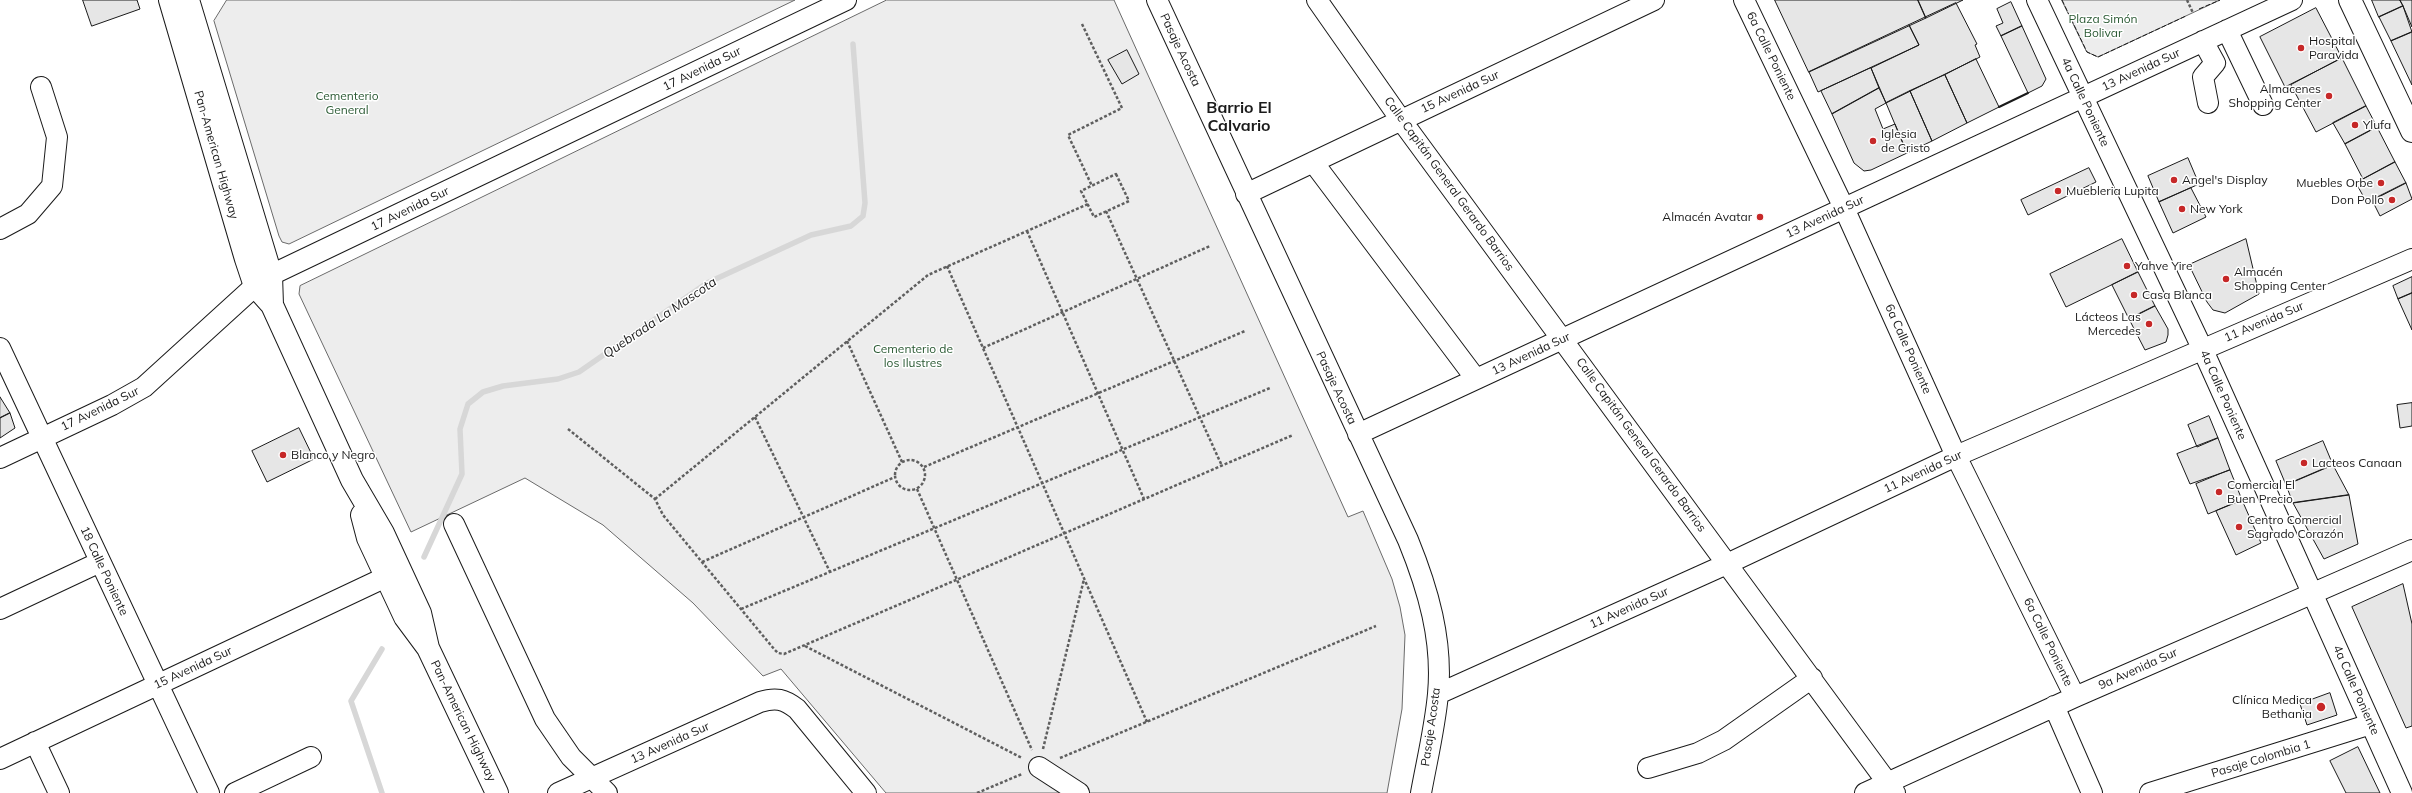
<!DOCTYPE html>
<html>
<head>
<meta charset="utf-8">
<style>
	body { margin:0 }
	canvas { display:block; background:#fff }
</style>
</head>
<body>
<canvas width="2412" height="793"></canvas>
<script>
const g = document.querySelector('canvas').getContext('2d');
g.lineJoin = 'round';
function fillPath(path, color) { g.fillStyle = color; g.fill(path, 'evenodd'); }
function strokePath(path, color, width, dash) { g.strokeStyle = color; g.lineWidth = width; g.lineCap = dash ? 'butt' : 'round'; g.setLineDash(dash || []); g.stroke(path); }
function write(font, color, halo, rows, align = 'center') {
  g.font = font + ' Mulish,sans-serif'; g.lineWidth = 3; g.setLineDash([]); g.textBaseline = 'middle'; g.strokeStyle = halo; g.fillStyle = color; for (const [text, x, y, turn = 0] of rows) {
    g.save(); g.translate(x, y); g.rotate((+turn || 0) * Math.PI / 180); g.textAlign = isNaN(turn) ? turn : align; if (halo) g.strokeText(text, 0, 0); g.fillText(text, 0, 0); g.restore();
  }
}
const built = new Path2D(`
	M227,0h568l-506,244 -7,-2 -3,-6 -65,-215z
	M887,0h227l234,517 15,-6 29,68 8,28 5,28 -3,74 -15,84h-501l-105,-124 -18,7 -70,-73 -90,-78 -78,-47 -114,54 -112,-238 1,-8z
	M2062,0h158l-122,57 -11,-5z`);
const stream = new Path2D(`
	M424,557l38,-83 -2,-45 8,-25 15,-12 20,-6 55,-7 21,-7 128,-89 104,-48 40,-9 12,-10 2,-13 -12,-159
	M382,649l-31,52 31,92`);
const building = new Path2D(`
	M83,0h54l3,9 -48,17z
	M1775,0h143l8,18 -117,54z
	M1918,0h45l-37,18z
	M2372,0h28l3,6 -24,11z
	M2400,0h12v27l-9,-21z
	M2011,2l11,24 -21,10 -5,-10 7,-3 -6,-14z
	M1956,3l21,41 -2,1 5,12 -94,46 -15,-35 48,-23 -10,-20z
	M2403,6l9,26 -21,9 -12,-24z
	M2316,8l26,50 -57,29 -25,-50z
	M1909,25l10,20 -101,47 -9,-20z
	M2022,26l24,53 -4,7 -14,7 -27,-57z
	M2412,32v53l-21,-44z
	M1127,50l12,24 -17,10 -14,-24z
	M2342,58l24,48 -50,26 -25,-47z
	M1976,59l23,48 -32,16 -22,-48z
	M1871,68l8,20 -47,26 -11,-23z
	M1945,75l22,48 -35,18 -22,-50z
	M1879,88l7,15 -11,6 8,20 12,-5 12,29 -36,17 -7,1 -10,-8 -22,-49z
	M1910,91l22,50 -25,12 -21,-50z
	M2366,106l11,21 -32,17 -12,-21z
	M2377,127l18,35 -32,17 -18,-35z
	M2188,158l11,26 -40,18 -11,-26z
	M2395,162l11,21 -39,20 -11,-20z
	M2089,168l7,14 -68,33 -7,-15z
	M2406,183l6,16 -32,17 -8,-16z
	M2191,188l15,29 -33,16 -14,-31z
	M2122,239l16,33 -72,35 -16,-33z
	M2246,239l13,55 -34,19 -12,-3 -6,-8 -18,-37z
	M2138,272l17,34 -26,13 -17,-34z
	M2412,277v16l-14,6 -5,-13z
	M2412,293v37l-14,-31z
	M2155,306l13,23v6l-2,7 -21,8 -16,-31z
	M0,397l10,16 -10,5z
	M2412,403v23l-12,2 -3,-23z
	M10,413l5,15 -15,10v-20z
	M2209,416l9,22 -21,9 -9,-22z
	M299,428l15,31 -47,23 -15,-31z
	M2218,438l12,32 -40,14 -13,-30z
	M2323,441l10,24 -47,20 -10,-24z
	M2333,465l16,30 -56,8 -7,-18z
	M2230,470l12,30 -34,14 -12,-30z
	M2349,495l9,49 -34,15 -31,-56z
	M2242,500l19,43 -25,12 -20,-44z
	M2403,584l9,40v102l-6,2 -54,-121z
	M2330,693l7,22 -30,10 -7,-21z
	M2358,747l22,46h-34l-16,-32z`);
const path = new Path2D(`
	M2187,0l6,13
	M1082,24l40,84 -54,27 24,51
	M1116,174l13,27 -35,16 -13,-26z
	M1106,211l116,255
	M1027,231l117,268
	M947,266l200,456
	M847,341l55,121
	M983,348l227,-102
	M755,417l75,155
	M568,429l87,70 8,16 111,134 4,4 6,1 509,-219
	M895 475a15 15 0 1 1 30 0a15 15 0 1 1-30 0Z
	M924,467l321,-136
	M917,489l115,261
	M655,499l273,-224 160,-71
	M702,562l193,-85
	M741,609l529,-221
	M805,646l217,112
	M1043,749l41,-170
	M1060,758l316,-132
	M977,793l45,-19`);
const minor = new Path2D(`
	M1157,0l251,540c20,49 35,100 30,154 -3,33 -11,66 -17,99
	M1317,0l84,120 494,673
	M1744,0l100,208 112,248 119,241
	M2037,0l165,348 200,445
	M2227,30l36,75
	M2203,41l12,22 -12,14 5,26
	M1313,162l163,217
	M1246,194l408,-194
	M0,229l28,-15 24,-28 5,-49 -16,-50
	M0,348l209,445
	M1358,434l934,-434
	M0,458l112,-53 32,-18 111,-101 16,-11 575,-275
	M454,524l91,195 26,38 36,36
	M0,609l100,-47
	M1438,694l291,-131 227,-107 456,-197
	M2054,706l38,87
	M35,742l24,51
	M0,759l386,-182
	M1039,767l40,26
	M1648,768l50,-15 26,-13 88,-62
	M235,793l76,-36
	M558,793l202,-91c16,-5 24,-3 37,7l69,84
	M1865,793l210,-96 337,-147
	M2150,793l221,-69`);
const major = new Path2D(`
	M2350,0l62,131`);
const highway = new Path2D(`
	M170,0l76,259 9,27 17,19
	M188,0l83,275 1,30 80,175 31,53 37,80 8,35
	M362,515l6,23 37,79 23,31 69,145`);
const fence = new Path2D(`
	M2062,0l25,52 11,5 88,-41
	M2199,9l21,-9`);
const wall = new Path2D(`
	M1999,107l29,-14`);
const markers = [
	[2301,48,4,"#c62828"],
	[2329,96,4,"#c62828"],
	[2355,125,4,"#c62828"],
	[1873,141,4,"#c62828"],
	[2174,180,4,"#c62828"],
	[2381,183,4,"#c62828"],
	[2058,191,4,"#c62828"],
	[2392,200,4,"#c62828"],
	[2182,209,4,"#c62828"],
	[1760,217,4,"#c62828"],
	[2127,266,4,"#c62828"],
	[2226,279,4,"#c62828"],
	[2134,295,4,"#c62828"],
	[2149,324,4,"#c62828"],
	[283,455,4,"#c62828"],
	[2304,463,4,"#c62828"],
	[2219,492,4,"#c62828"],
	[2239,527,4,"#c62828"],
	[2321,707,5,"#c62828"]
];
const parkNames = [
	["Plaza Simón",2103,19],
	["Bolivar",2103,33],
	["Cementerio",347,96],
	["General",347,110],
	["Cementerio de",913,349],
	["los Ilustres",913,363]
];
const poiNames = [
	["Hospital",2309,41],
	["Paravida",2309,55],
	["Almacenes",2321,89,"right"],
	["Shopping Center",2321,103,"right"],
	["Ylufa",2363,125],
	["Iglesia",1881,134],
	["de Cristo",1881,148],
	["Angel's Display",2182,180],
	["Muebles Orbe",2373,183,"right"],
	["Muebleria Lupita",2066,191],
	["Don Pollo",2384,200,"right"],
	["New York",2190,209],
	["Almacén Avatar",1752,217,"right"],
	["Yahve Yire",2135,266],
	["Almacén",2234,272],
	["Shopping Center",2234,286],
	["Casa Blanca",2142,295],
	["Lácteos Las",2141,317,"right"],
	["Mercedes",2141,331,"right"],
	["Blanco y Negro",291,455],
	["Lacteos Canaan",2312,463],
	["Comercial El",2227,485],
	["Buen Precio",2227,499],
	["Centro Comercial",2247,520],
	["Sagrado Corazón",2247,534],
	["Clínica Medica",2312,700,"right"],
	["Bethania",2312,714,"right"]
];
const streetNames = [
	["Pasaje Acosta",1180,50,65],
	["6a Calle Poniente",1771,56,64],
	["17 Avenida Sur",702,69,-26],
	["13 Avenida Sur",2141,70,-25],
	["15 Avenida Sur",1460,92,-25],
	["4a Calle Poniente",2085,102,65],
	["Pan-American Highway",216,155,74],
	["Calle Capitán General Gerardo Barrios",1449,184,54],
	["17 Avenida Sur",410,209,-26],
	["13 Avenida Sur",1825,217,-25],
	["11 Avenida Sur",2264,322,-23],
	["6a Calle Poniente",1908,349,66],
	["13 Avenida Sur",1531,354,-25],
	["Pasaje Acosta",1336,388,65],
	["4a Calle Poniente",2223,395,66],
	["17 Avenida Sur",100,409,-26],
	["Calle Capitán General Gerardo Barrios",1641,445,54],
	["11 Avenida Sur",1923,472,-25],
	["18 Calle Poniente",104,571,65],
	["11 Avenida Sur",1629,608,-24],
	["6a Calle Poniente",2048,642,64],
	["15 Avenida Sur",193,668,-25],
	["9a Avenida Sur",2138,669,-24],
	["4a Calle Poniente",2356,690,66],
	["Pan-American Highway",463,721,64],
	["Pasaje Acosta",1431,727,-82],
	["13 Avenida Sur",670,743,-24],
	["Pasaje Colombia 1",2261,759,-17]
];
const waterNames = [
	["Quebrada La Mascota",660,318,-34]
];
const districtNames = [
	["Barrio El",1239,108],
	["Calvario",1239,126]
];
fillPath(built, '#ededed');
strokePath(built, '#6a6a6a', 1);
strokePath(stream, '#d7d7d7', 5.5);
fillPath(building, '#e6e6e6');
strokePath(building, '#1a1a1a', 1);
strokePath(minor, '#1a1a1a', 22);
strokePath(major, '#1a1a1a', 24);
strokePath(highway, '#1a1a1a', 24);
strokePath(path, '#5f5f5f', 2.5, [3, 2]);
strokePath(minor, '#fff', 20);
strokePath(major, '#fff', 22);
strokePath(highway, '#fff', 22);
strokePath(fence, '#1a1a1a', 1, [5, 2]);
strokePath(wall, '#1a1a1a', 2);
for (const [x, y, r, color] of markers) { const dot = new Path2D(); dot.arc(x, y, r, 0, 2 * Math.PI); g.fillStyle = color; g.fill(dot); strokePath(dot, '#fff', 1.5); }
write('12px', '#2b5a34', '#fff', parkNames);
write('12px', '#1a1a1a', '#fff', poiNames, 'left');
write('12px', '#1a1a1a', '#fff', streetNames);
write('italic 13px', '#1a1a1a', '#fff', waterNames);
write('bold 16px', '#1a1a1a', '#fff', districtNames);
</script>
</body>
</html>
